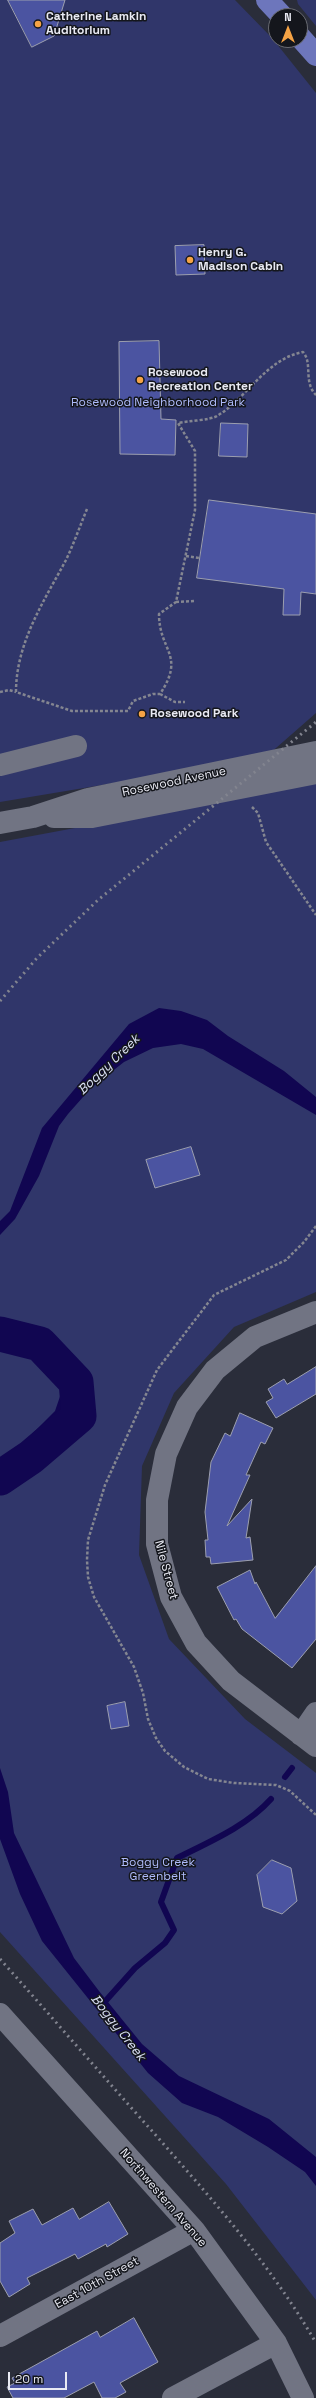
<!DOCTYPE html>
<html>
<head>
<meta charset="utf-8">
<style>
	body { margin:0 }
	#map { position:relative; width:316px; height:2398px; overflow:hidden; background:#2a2d3a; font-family:"Space Grotesk",sans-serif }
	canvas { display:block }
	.north { position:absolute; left:268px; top:8px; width:40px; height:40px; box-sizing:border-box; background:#14161c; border:1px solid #696b72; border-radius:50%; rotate:0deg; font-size:11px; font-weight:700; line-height:16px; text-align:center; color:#e9eaf3 }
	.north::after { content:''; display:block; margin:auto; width:14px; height:18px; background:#f5a345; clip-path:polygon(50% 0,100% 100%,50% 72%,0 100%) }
	.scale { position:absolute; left:8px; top:2372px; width:59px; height:18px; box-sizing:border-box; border:2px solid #e9eaf3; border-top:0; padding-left:5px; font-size:12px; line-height:14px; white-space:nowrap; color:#e9eaf3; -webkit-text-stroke:3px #14161c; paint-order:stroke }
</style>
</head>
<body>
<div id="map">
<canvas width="316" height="2398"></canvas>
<div class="north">N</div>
<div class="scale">20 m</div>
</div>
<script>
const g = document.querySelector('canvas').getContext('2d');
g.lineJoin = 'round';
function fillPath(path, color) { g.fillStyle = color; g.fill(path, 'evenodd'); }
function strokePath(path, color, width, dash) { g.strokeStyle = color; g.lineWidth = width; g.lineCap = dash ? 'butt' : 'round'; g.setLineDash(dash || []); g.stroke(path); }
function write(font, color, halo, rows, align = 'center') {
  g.font = font + ' "Space Grotesk",sans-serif'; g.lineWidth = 3; g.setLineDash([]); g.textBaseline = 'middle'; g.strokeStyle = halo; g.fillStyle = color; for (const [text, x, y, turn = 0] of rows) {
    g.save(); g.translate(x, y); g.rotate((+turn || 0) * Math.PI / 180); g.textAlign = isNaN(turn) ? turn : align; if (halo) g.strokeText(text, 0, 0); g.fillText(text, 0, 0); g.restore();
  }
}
const green = new Path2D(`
	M0,0h235l37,38 44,55v620l-48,42 -112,21 -156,26z
	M297,0h19v26l-18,-22z
	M316,744v548l-82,35 -60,66 -32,73 -3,89 30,84 76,80 71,54v527l-90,-116 -226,-252v-1090l257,-48z`);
const water = new Path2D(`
	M159,1008l22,3 26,9 21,16 56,35 32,26v18l-113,-66 -22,-5 -28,4 -29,14 -33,26 -23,26 -9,12 -20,50 -24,43 -15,16v-14l10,-10 32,-83 87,-104z
	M0,1323c14,2 28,5 41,11 20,11 55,48 42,73 -3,6 -9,12 -13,17 -20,25 -42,53 -70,71v-33l27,-23 28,-28 11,-32c-24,-29 -30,-31 -66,-37z
	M0,1768l8,24 6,41 60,125 25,33 43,53 37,32 90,43 47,38v29l-11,-14 -37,-25 -50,-30 -36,-14 -34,-30 -106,-132 -22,-47 -20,-55z`);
const stream = new Path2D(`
	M285,1777l7,-9
	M101,2006l34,-38 30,-25 9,-13 -13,-28 16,-44c32,-16 70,-32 94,-59`);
const river = new Path2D(`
	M0,1334l40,10 36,38 3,34 -48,41 -31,21`);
const building = new Path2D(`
	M8,0h57l-11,36 -22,11z
	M204,245l1,29 -29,1 -1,-29z
	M159,341l2,78 15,1 -1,35 -55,-1 -1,-112z
	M221,423l27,1 -1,33 -28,-1z
	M209,500l107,14v80l-15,-2 -1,23h-17l1,-26 -87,-11z
	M191,1147l9,28 -45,13 -9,-28z
	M316,1367v27l-40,24 -10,-16 7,-4 -5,-9 16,-10 3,5z
	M240,1413l33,15 -8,16 -4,-2 -15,33h4l-23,51 25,-27 -6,39 4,-1 3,23 -42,4 -1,-7h-4l-1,-17h3l-3,-28 6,-50 14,-29 5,3z
	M316,1566v73l-24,29 -50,-39 -6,-10 -2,1 -17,-33 33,-17 5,14 1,-2 19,36z
	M125,1702l4,24 -18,3 -4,-23z
	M272,1860l19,8 6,33 -15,13 -19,-7 -6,-32z
	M109,2202l19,32 -21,13 -1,-3 -28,15 -3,-5 -48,24 3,6 -21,13 -9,-16v-38l15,-10 -6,-12 24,-12 9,16 31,-17 6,11z
	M134,2318l24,44 -38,21 6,9 -11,6h-13l-8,-16 -30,16h-51l-6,-11 8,-4 -3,-5 85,-47 3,6z`);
const path = new Path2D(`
	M87,509c-7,17 -13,34 -21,51 -22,41 -50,83 -50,132l56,19h56l5,-10 20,-7h7c26,-39 -1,-43 -1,-80l17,-12 19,-92v-59l-17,-28c9,-2 33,-3 39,-7 30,-18 49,-57 86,-64 10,11 0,30 13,43
	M186,556l13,2
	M176,602l19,-1
	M0,692l9,-2 7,2
	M160,694l15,8h10
	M252,807l6,6 8,29 50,73
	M316,1226l-12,16 -18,18 -72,35 -57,75 -52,115 -17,55 -1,20 1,17 6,20 40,70 9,26 5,26 8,19 9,13 19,16 24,12 26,4 42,2 14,6 26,24`);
const minor = new Path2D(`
	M0,765l76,-19
	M54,817h38l224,-44
	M0,823l33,-6 55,-18 228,-47
	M316,1312l-61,25 -40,33 -28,37 -21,47 -9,46v44l14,53 25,46 35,38 85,65
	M301,1735l15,-22
	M0,2014l194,216 82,113 27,55
	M0,2336l194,-106
	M173,2398l103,-55`);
const major = new Path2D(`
	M267,0l15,16
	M300,37l16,18`);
const rail = new Path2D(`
	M0,1001l37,-43 61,-58 218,-178
	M0,1959c51,57 101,115 152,172 59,67 119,134 164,212`);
const markers = [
	[38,24,4,"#f5a345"],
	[190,260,4,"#f5a345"],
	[140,380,4,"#f5a345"],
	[142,714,4,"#f5a345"]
];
const poiNames = [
	["Catherine Lamkin",46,17],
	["Auditorium",46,31],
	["Henry G.",198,253],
	["Madison Cabin",198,267],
	["Rosewood",148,373],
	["Recreation Center",148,387],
	["Rosewood Park",150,714]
];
const parkNames = [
	["Rosewood Neighborhood Park",158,403],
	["Boggy Creek",158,1863],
	["Greenbelt",158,1877]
];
const streetNames = [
	["Rosewood Avenue",174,782,-12],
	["Nile Street",166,1570,75],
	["Northwestern Avenue",163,2198,49],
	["East 10th Street",97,2283,-29]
];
const waterNames = [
	["Boggy Creek",109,1065,-44],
	["Boggy Creek",118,2028,52]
];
fillPath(green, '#30366a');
fillPath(water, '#110651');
strokePath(stream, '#110651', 6);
strokePath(river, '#110651', 35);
fillPath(building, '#4b54a1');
strokePath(building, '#9c9faf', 1);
strokePath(path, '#848691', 2.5, [3, 2]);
strokePath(minor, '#717483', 22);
strokePath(major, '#6d76bc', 22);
strokePath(rail, '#82848f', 3, [2, 4]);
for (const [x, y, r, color] of markers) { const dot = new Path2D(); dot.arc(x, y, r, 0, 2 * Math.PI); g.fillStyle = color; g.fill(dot); strokePath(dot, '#14161c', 1.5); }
write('bold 12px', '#e9eaf3', '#14161c', poiNames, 'left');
write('12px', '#aebafa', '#14161c', parkNames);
write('12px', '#e9eaf3', '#14161c', streetNames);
write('italic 13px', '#dbe0f6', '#14161c', waterNames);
</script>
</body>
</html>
